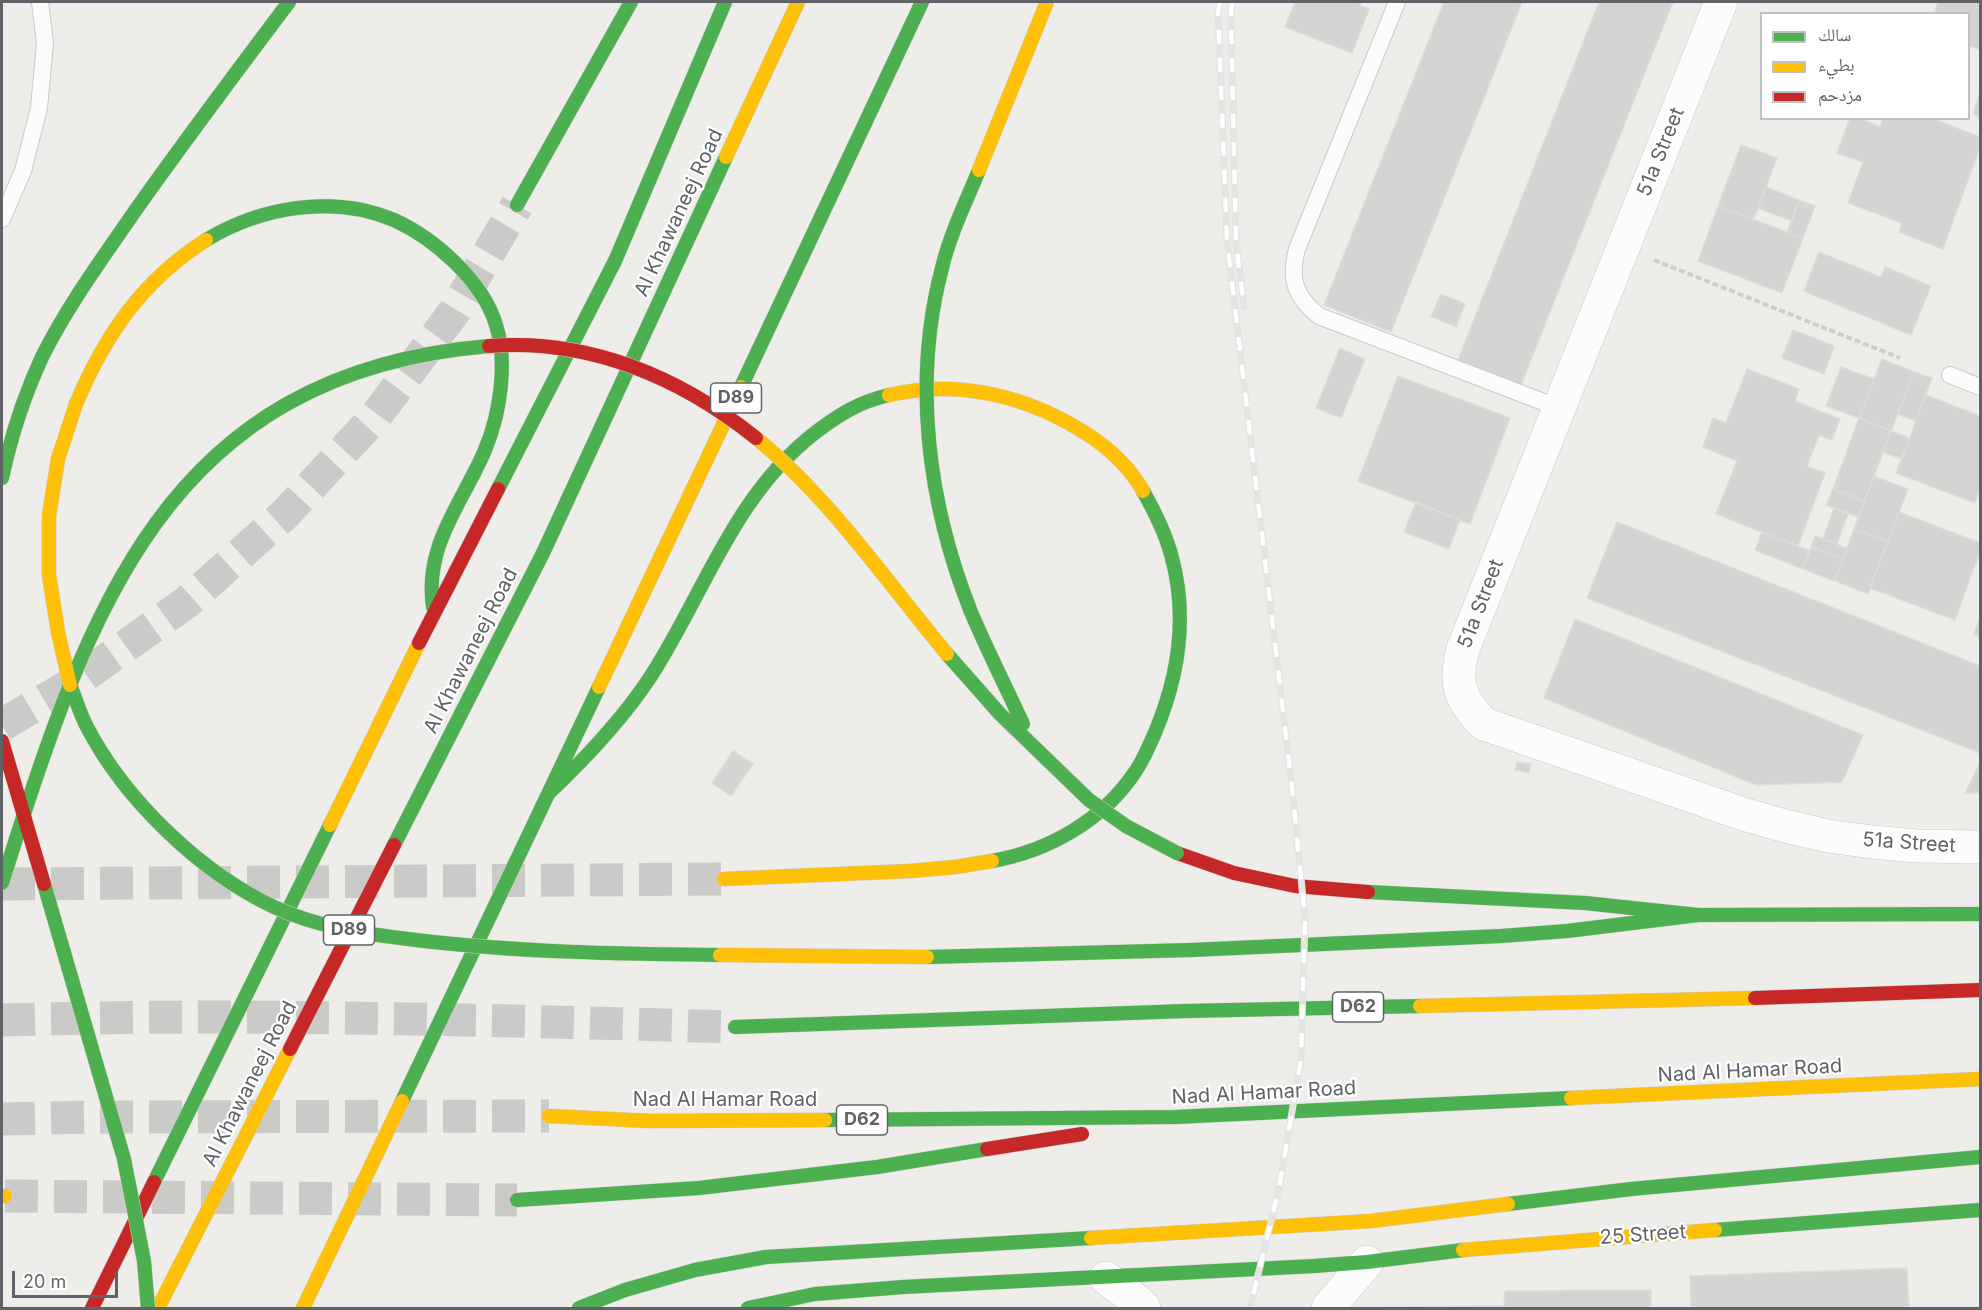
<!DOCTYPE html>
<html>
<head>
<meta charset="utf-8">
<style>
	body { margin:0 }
	#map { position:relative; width:1982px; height:1310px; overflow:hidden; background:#eeedea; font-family:Inter,"Noto Naskh Arabic",sans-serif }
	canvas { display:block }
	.frame { position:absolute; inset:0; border:3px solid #5f6367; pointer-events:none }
	.legend { position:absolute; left:1760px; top:12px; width:210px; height:108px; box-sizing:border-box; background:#fff; border:2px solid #bfc1c2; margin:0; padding:8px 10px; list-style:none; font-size:18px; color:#5f6367 }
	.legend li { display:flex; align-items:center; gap:12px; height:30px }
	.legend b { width:30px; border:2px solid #bfc1c2 }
	.scale { position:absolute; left:12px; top:1271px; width:106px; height:27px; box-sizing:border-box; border:3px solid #5f6367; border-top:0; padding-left:8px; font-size:18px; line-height:21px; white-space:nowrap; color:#5f6367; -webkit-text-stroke:4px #fff; paint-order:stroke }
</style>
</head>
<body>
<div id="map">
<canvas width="1982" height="1310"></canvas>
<div class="frame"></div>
<ul class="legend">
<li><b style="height:8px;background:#4caf50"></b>سالك</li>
<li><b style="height:8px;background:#ffc107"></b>بطيء</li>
<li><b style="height:8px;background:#c62828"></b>مزدحم</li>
</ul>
<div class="scale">20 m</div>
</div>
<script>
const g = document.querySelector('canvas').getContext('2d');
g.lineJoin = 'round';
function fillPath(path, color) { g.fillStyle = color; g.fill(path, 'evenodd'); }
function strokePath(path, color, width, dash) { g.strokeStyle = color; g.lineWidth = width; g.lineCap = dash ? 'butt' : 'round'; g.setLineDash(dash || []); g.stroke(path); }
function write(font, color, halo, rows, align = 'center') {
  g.font = font + ' Inter,sans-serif'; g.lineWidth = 4.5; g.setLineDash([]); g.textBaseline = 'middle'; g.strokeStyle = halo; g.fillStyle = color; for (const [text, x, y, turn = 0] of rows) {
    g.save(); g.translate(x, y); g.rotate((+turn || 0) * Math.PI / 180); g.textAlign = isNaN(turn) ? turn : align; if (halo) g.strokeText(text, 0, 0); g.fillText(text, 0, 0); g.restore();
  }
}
const building = new Path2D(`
	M1295,2h66l-1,4 9,3 -17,44 -67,-26z
	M1444,2h78l-131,330 -67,-27z
	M1599,2h74l-152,383 -63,-25z
	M1938,2h42v48l-12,-5v-31h-34z
	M1980,93v24l-7,-3z
	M1850,118h9l21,9 3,-9h48l49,19v10l-37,102 -44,-17 3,-9 -54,-20 15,-41 -26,-9z
	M1741,145l36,13 -23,61 -36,-13z
	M1766,187l33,13 -7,21 -34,-13z
	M1799,200l16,6 -12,32 -16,-6z
	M1718,206l85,32 -21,55 -84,-32z
	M1819,252l62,25 4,-10 46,19 -20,49 -107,-44z
	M1441,294l24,10 -9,23 -25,-11z
	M1793,330l41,16 -10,28 -42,-16z
	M1340,348l25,11 -24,59 -25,-10z
	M1882,359l32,13 -23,59 -32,-13z
	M1841,367l33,12 -15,39 -33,-12z
	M1747,369l52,20 -4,12 45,18 -8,21 -13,-5 -12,31 18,7 -27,73 -82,-32 21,-53 -34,-14 10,-29 13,5z
	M1914,372l18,6 -16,43 -18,-7z
	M1398,376l112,42 -40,106 -112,-43z
	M1926,395l54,21v72l-5,15 -79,-30z
	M1859,418l32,13 -26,70 -32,-12z
	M1891,431l18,7 -7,21 -19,-7z
	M1874,476l34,13 -20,53 -34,-13z
	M1833,489l32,12 -6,16 -33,-12z
	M1416,502l44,18 -11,29 -45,-17z
	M1834,508l14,6 -11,30 -14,-5z
	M1899,512l81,31v8l-25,69 -85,-32z
	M1617,522l363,144v87l-393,-155z
	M1854,529l34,13 -20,52 -33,-13z
	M1762,532l48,19 -7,18 -48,-19z
	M1815,536l32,12 -4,11 -32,-12z
	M1811,547l32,12 -8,22 -32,-12z
	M1980,618v19l-6,-3z
	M1575,619l288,116 -21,47 -86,3 -212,-87z
	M733,751l20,13 -22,32 -19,-13z
	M1517,762l14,2 -2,9 -14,-3z
	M1980,763v30h-15z
	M1907,1268l2,40h-218l-1,-32z
	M1651,1290v18h-266l1,-1 118,-1 1,-15z`);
const primaryTunnel = new Path2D(`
	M2,725l78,-46 107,-77 98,-88 90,-97 79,-105 63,-107
	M2,1020c244,-7 488,0 733,7
	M2,1119l90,-2 457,-1
	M5,1196l512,4`);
const highwayTunnel = new Path2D(`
	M2,884l722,-5`);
const path = new Path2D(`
	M1654,260l246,98`);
const lane = new Path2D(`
	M1397,2l-100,247c-8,30 -2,48 22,67l240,92
	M2,219l21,-48 16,-63 6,-65 -5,-41
	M1950,375l30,12`);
const street = new Path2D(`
	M1721,2l-258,647c-9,34 -4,50 21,75l259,90 42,12 43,10 44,6 45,4 63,1
	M1106,1278l31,23 7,7
	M1328,1308l39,-46`);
const fast = new Path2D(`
	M517,205l114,-203
	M206,240c55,-33 127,-46 188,-20 40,18 89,61 102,105 12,38 4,89 -11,125 -23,54 -61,95 -52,157
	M741,387l181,-385
	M2,478c9,-42 22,-82 40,-121 26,-52 60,-98 93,-146 50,-71 102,-140 154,-209
	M498,489l117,-228 110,-259
	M549,793c38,-36 73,-73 102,-117 54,-84 83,-181 165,-244 24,-18 43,-30 73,-37
	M394,845l149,-292 183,-396
	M992,861c57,-10 111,-41 143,-89 8,-11 13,-24 19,-37 24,-56 34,-117 18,-177 -6,-24 -17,-46 -29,-67
	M1368,892l217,11 113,12
	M1191,950l310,-14 66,-5 131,-16 282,-1
	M735,1027l451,-16 234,-5
	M402,1101l197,-414
	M825,1120l350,-3 396,-19
	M154,1182l176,-357
	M517,1200l182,-12 178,-21 110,-18
	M1508,1204l123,-15 349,-32
	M1715,1230l265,-20
	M579,1308l46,-18 70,-20 71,-13 325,-19
	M748,1308l67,-14 88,-7 411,-21 53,-4 96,-12`);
const slow = new Path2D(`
	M726,157l72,-155
	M889,395c71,-16 140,1 201,41 21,14 40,32 53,55
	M76,404c29,-69 66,-123 130,-164
	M599,687l142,-300
	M330,825l89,-182
	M724,879l186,-8 45,-4 37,-6
	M1420,1006l335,-8
	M1571,1098l409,-19
	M549,1116l101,5 175,-1
	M2,1196h3
	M1091,1238l280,-17 137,-17
	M1463,1250l252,-20
	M158,1308l132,-259
	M303,1308l99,-207`);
const jam = new Path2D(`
	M419,643l79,-154
	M1177,853l57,20 61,13 73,6
	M1755,998l225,-8
	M290,1049l104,-204
	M987,1149l95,-15
	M92,1308l62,-126`);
const rail = new Path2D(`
	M1220,2l-2,10 9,229 65,546 13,131 -4,141 -22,129 -29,120
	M1232,2l-1,11 5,230 8,64`);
const fastBridge = new Path2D(`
	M979,170c-13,32 -29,64 -37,98 -30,114 -14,236 29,344 16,38 35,75 52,112
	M947,654l53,60 89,86 37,26 51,27
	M70,685c6,14 10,29 17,42 38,73 113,145 187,180 45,21 93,27 142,33 101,12 202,14 304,15
	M2,883c85,-269 162,-510 487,-537
	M44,884l80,275 20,102 4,47
	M927,957l264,-7`);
const slowBridge = new Path2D(`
	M979,170l68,-168
	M756,438c74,60 130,143 191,216
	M70,685l-12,-53 -9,-57v-59l9,-57 18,-55
	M720,955l207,2`);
const jamBridge = new Path2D(`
	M489,346c99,-8 191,31 267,92
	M2,741l42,143`);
const shields = [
	[736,398,51],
	[349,930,51],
	[1358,1007,51],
	[862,1120,51]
];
const shieldNames = [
	["D89",736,398],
	["D89",349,930],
	["D62",1358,1007],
	["D62",862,1120]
];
const streetNames = [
	["51a Street",1661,152,-68],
	["Al Khawaneej Road",679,213,-65],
	["51a Street",1481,604,-69],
	["Al Khawaneej Road",471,651,-63],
	["51a Street",1909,843,4],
	["Nad Al Hamar Road",1750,1071,-3],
	["Al Khawaneej Road",250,1084,-63],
	["Nad Al Hamar Road",1264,1093,-3],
	["Nad Al Hamar Road",725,1100],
	["25 Street",1643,1235,-4]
];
fillPath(building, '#d5d4d3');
strokePath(building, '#dedcd9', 1.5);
strokePath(primaryTunnel, '#cacac9', 33, [33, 16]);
strokePath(highwayTunnel, '#cacac9', 33, [33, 16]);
strokePath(lane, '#c9c9c9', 18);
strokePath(street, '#c9c9c9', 34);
strokePath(fast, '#cbcbcb', 15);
strokePath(slow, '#cbcbcb', 15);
strokePath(jam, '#cbcbcb', 15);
strokePath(path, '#cacfcc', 4, [6, 3]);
strokePath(lane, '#fcfcfc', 16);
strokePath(street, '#fcfcfc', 33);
strokePath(fast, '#4caf50', 14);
strokePath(slow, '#ffc107', 14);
strokePath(jam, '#c62828', 14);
strokePath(rail, '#e4e4e3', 7);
strokePath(rail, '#fff', 4.5, [14]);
strokePath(fastBridge, '#d4cbba', 15, []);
strokePath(slowBridge, '#d4cbba', 15, []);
strokePath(jamBridge, '#d4cbba', 15, []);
strokePath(fastBridge, '#4caf50', 14);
strokePath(slowBridge, '#ffc107', 14);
strokePath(jamBridge, '#c62828', 14);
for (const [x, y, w] of shields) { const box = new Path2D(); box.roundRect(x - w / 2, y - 15, w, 30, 4.5); g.fillStyle = '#fff'; g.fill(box); strokePath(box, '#5f6367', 1.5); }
write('bold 18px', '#5f6367', null, shieldNames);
write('20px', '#5f6367', '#fff', streetNames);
</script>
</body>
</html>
